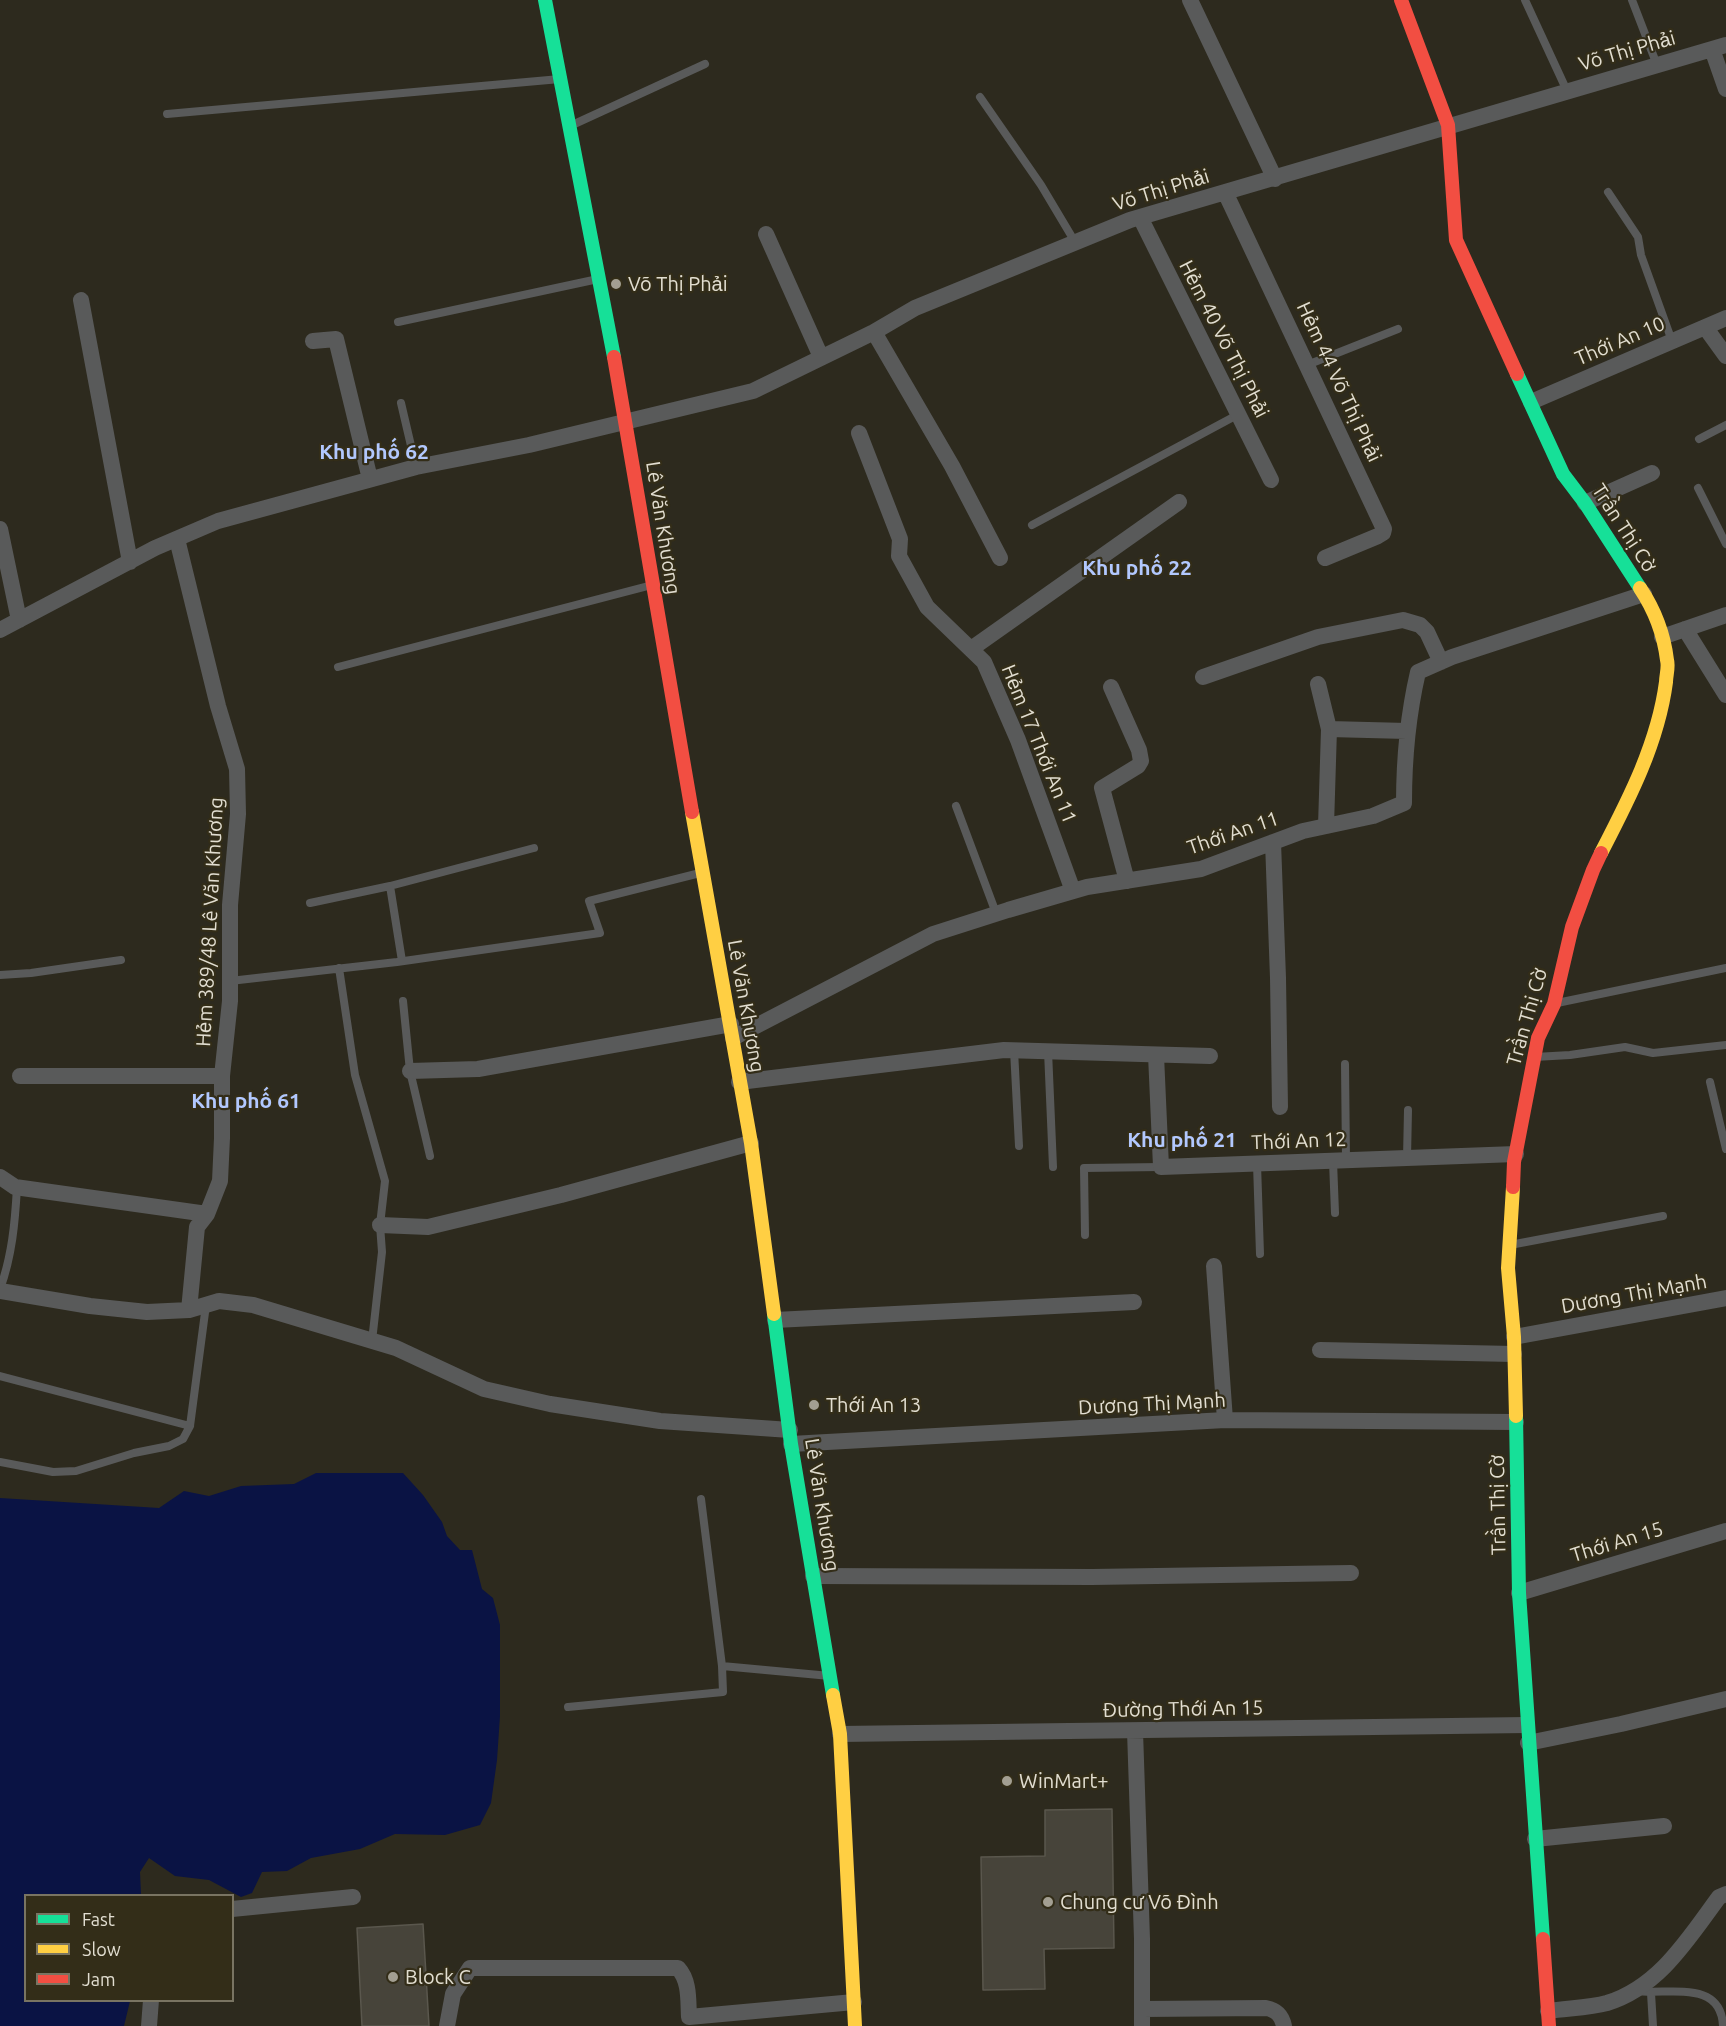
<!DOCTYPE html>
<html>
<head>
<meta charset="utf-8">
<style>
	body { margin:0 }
	#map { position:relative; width:1726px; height:2026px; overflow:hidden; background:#2d2a1e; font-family:Ubuntu,sans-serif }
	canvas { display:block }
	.legend { position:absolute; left:24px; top:1894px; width:210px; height:108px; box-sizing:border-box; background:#332d18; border:2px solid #797462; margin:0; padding:8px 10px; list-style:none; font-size:18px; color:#e2ded1 }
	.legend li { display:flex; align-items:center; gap:12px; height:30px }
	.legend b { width:30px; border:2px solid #797462 }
</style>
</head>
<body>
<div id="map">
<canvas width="1726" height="2026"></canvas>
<ul class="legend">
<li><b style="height:8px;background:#16e098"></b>Fast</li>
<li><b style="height:8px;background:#ffcf43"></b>Slow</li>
<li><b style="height:8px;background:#f24e42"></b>Jam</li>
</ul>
</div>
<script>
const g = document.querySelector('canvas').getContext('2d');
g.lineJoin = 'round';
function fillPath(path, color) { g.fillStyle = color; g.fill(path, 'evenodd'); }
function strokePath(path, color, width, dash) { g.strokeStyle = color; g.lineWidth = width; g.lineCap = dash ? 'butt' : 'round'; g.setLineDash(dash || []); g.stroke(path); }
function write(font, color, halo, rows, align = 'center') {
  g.font = font + ' Ubuntu,sans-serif'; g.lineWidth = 4.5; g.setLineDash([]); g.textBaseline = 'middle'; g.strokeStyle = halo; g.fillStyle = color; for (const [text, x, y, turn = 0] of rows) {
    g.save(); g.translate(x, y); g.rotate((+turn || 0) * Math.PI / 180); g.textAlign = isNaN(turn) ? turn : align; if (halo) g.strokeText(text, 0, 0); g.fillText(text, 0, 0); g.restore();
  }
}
const water = new Path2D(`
	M316,1473h87l20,22 19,27 5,14 13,14h12l10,39 11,9 7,27v91l-3,44 -6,43 -11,22 -35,10 -50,-1 -35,15 -49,9 -24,13 -25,1 -10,21 -11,4 -32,-17 -34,-4 -26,-18 -9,14 1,23 -115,1v104l104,1 -6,25h-124v-528l159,10 25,-17 25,5 32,-10 53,-2z`);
const building = new Path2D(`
	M1112,1809l2,139 -70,1 1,40 -62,1 -2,-133 64,-1v-46z
	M423,1924l6,102h-67l-5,-98z`);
const lane = new Path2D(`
	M1525,0l42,91
	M1632,0l25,65
	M980,97l61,88 34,57
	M167,114l393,-35
	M570,126l135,-62
	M1608,192l30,45 3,18 31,86
	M398,322l200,-43
	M1307,365l91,-36
	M401,403l15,64
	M1699,439l27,-14
	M1698,488l28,56
	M1032,525l207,-111
	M338,667l314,-82
	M956,806l40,107
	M310,903l80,-17
	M402,961l-12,-75 144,-38
	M339,968l16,107 30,106 -5,44 2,27 -10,89
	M0,975l31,-2 90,-13
	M230,981l167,-19 203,-29 -11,-32 111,-28
	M403,1001l7,70 20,85
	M1557,1003l169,-35
	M1014,1050l5,96
	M1048,1051l5,116
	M1535,1057l35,-2 55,-8 28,6 73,-8
	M1345,1064l1,96
	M1710,1082l16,67
	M1407,1158l1,-48
	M1333,1161l2,52
	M1257,1164l3,90
	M1085,1235l-1,-67 77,-1
	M1510,1245l153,-29
	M0,1289c12,-33 15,-66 17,-102
	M0,1376l190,50 16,-121
	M0,1462l53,10 23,-1 58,-18 35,-7 14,-7 7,-13
	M701,1499l21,167 108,10
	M568,1707l155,-15 -1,-26
	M1636,1991c33,4 85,-12 87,35
	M1651,1993l2,33`);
const street = new Path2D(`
	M1190,0l85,179
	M1712,49l14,40
	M1225,192l159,337 -1,4 -5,3 -53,22
	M1140,217l131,263
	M766,234l55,123
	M81,300l49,262
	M1705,327l21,29
	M874,332l78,134 48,92
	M313,341l23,-2 34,140
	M1531,402l195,-84
	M859,433l41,106 -1,17 28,51 57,55 34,78 55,151
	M1585,503l67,-30
	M0,529l19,91
	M177,539l41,167 19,63 1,45 -8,91v96l-8,75v62l-2,43 -13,33 -10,13 -8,83
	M1685,629l41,66
	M0,630l155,-82 63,-27 198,-54 113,-22 224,-54 121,-59 41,-24 215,-88 596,-175
	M1662,637l64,-22
	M971,649l208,-147
	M1203,677l115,-40 85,-17 17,5 7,7 14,30
	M1318,684l11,45 -3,97
	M1111,687l28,63 2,11 -3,5 -36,22 25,93
	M1329,729l78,2
	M1273,842l5,136 2,129
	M733,1038l200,-104 75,-24 79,-23 114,-18 102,-38 70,-15 31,-13c0,-45 4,-88 14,-131l34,-15 192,-63
	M1156,1055l5,112 355,-13
	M410,1071l68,-2 253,-45
	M20,1076h202
	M739,1082l265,-32 206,6
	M0,1177l15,10 192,27
	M380,1225l48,2 133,-32 190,-52
	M1214,1266l11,154
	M0,1291l90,15 57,6 42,-2 30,-9 34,4 143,43 88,41 66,15 110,17 130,9
	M775,1320l359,-18
	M1514,1337l212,-39
	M1320,1350l194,4
	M791,1444l434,-24 291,2
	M813,1576l279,1 259,-4
	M1519,1593l207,-62
	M1135,1731l7,208v87
	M840,1734l687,-9
	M1528,1743l93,-19 105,-25
	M1535,1839l129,-13
	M232,1909l121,-12
	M1142,2009l124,-1c11,2 16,8 18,18
	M1548,2011c19,-3 41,-3 59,-8 52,-16 81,-64 112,-106l7,-3
	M149,2026l2,-26
	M447,2026l6,-32 17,-26h208c12,13 10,33 11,49l165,-15`);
const fast = new Path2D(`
	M545,0l69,357
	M1517,374l46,100 22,29 55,85
	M774,1314l17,130 42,251
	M1516,1416l3,177 24,346`);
const slow = new Path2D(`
	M692,812l59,331 23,171
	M1601,853c28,-54 57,-110 65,-171 0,-7 3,-15 1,-22 -3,-25 -13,-51 -27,-72
	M1513,1187l-5,81 6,69 2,79
	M833,1695l7,39 15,292`);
const jam = new Path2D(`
	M1401,0l47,125 8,115 61,134
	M614,357l78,455
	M1513,1187l1,-25 24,-124 16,-34 18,-77 21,-57 8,-17
	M1543,1939l6,87`);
const markers = [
	[616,284,6,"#a39f92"],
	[814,1405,6,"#a39f92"],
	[1007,1781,6,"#a39f92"],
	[1048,1902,6,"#a39f92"],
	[393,1977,6,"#a39f92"]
];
const streetNames = [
	["Võ Thị Phải",1627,51,-16],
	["Võ Thị Phải",1161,190,-17],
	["Hẻm 40 Võ Thị Phải",1224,339,63],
	["Thới An 10",1620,341,-23],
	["Hẻm 44 Võ Thị Phải",1339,382,65],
	["Lê Văn Khương",663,528,81],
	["Trần Thị Cờ",1624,528,57],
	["Hẻm 17 Thới An 11",1039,744,68],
	["Thới An 11",1233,833,-19],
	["Hẻm 389/48 Lê Văn Khương",210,922,-87],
	["Lê Văn Khương",746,1006,80],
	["Trần Thị Cờ",1527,1017,-74],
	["Thới An 12",1299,1141,-2],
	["Dương Thị Mạnh",1634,1294,-10],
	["Dương Thị Mạnh",1152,1404,-3],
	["Lê Văn Khương",822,1505,81],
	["Trần Thị Cờ",1498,1505,-91],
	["Thới An 15",1617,1542,-17],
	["Đường Thới An 15",1183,1709,-1]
];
const poiNames = [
	["Võ Thị Phải",628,284],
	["Thới An 13",826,1405],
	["WinMart+",1019,1781],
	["Chung cư Võ Đình",1060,1902],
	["Block C",405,1977]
];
const neighbourhoodNames = [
	["Khu phố 62",374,452],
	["Khu phố 22",1137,568],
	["Khu phố 61",246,1101],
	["Khu phố 21",1182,1140]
];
fillPath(water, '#0a1344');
fillPath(building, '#47443a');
strokePath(building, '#5a574d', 1.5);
strokePath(lane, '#595a5a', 8);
strokePath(street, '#595a5a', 16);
strokePath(fast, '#16e098', 14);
strokePath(slow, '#ffcf43', 14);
strokePath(jam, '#f24e42', 14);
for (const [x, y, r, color] of markers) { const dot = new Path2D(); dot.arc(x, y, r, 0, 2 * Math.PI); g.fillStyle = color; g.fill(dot); strokePath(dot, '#332d18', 2); }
write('20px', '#e2ded1', '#332d18', streetNames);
write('20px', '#e2ded1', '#332d18', poiNames, 'left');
write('bold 21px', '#b2c8fe', '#332d18', neighbourhoodNames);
</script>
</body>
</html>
